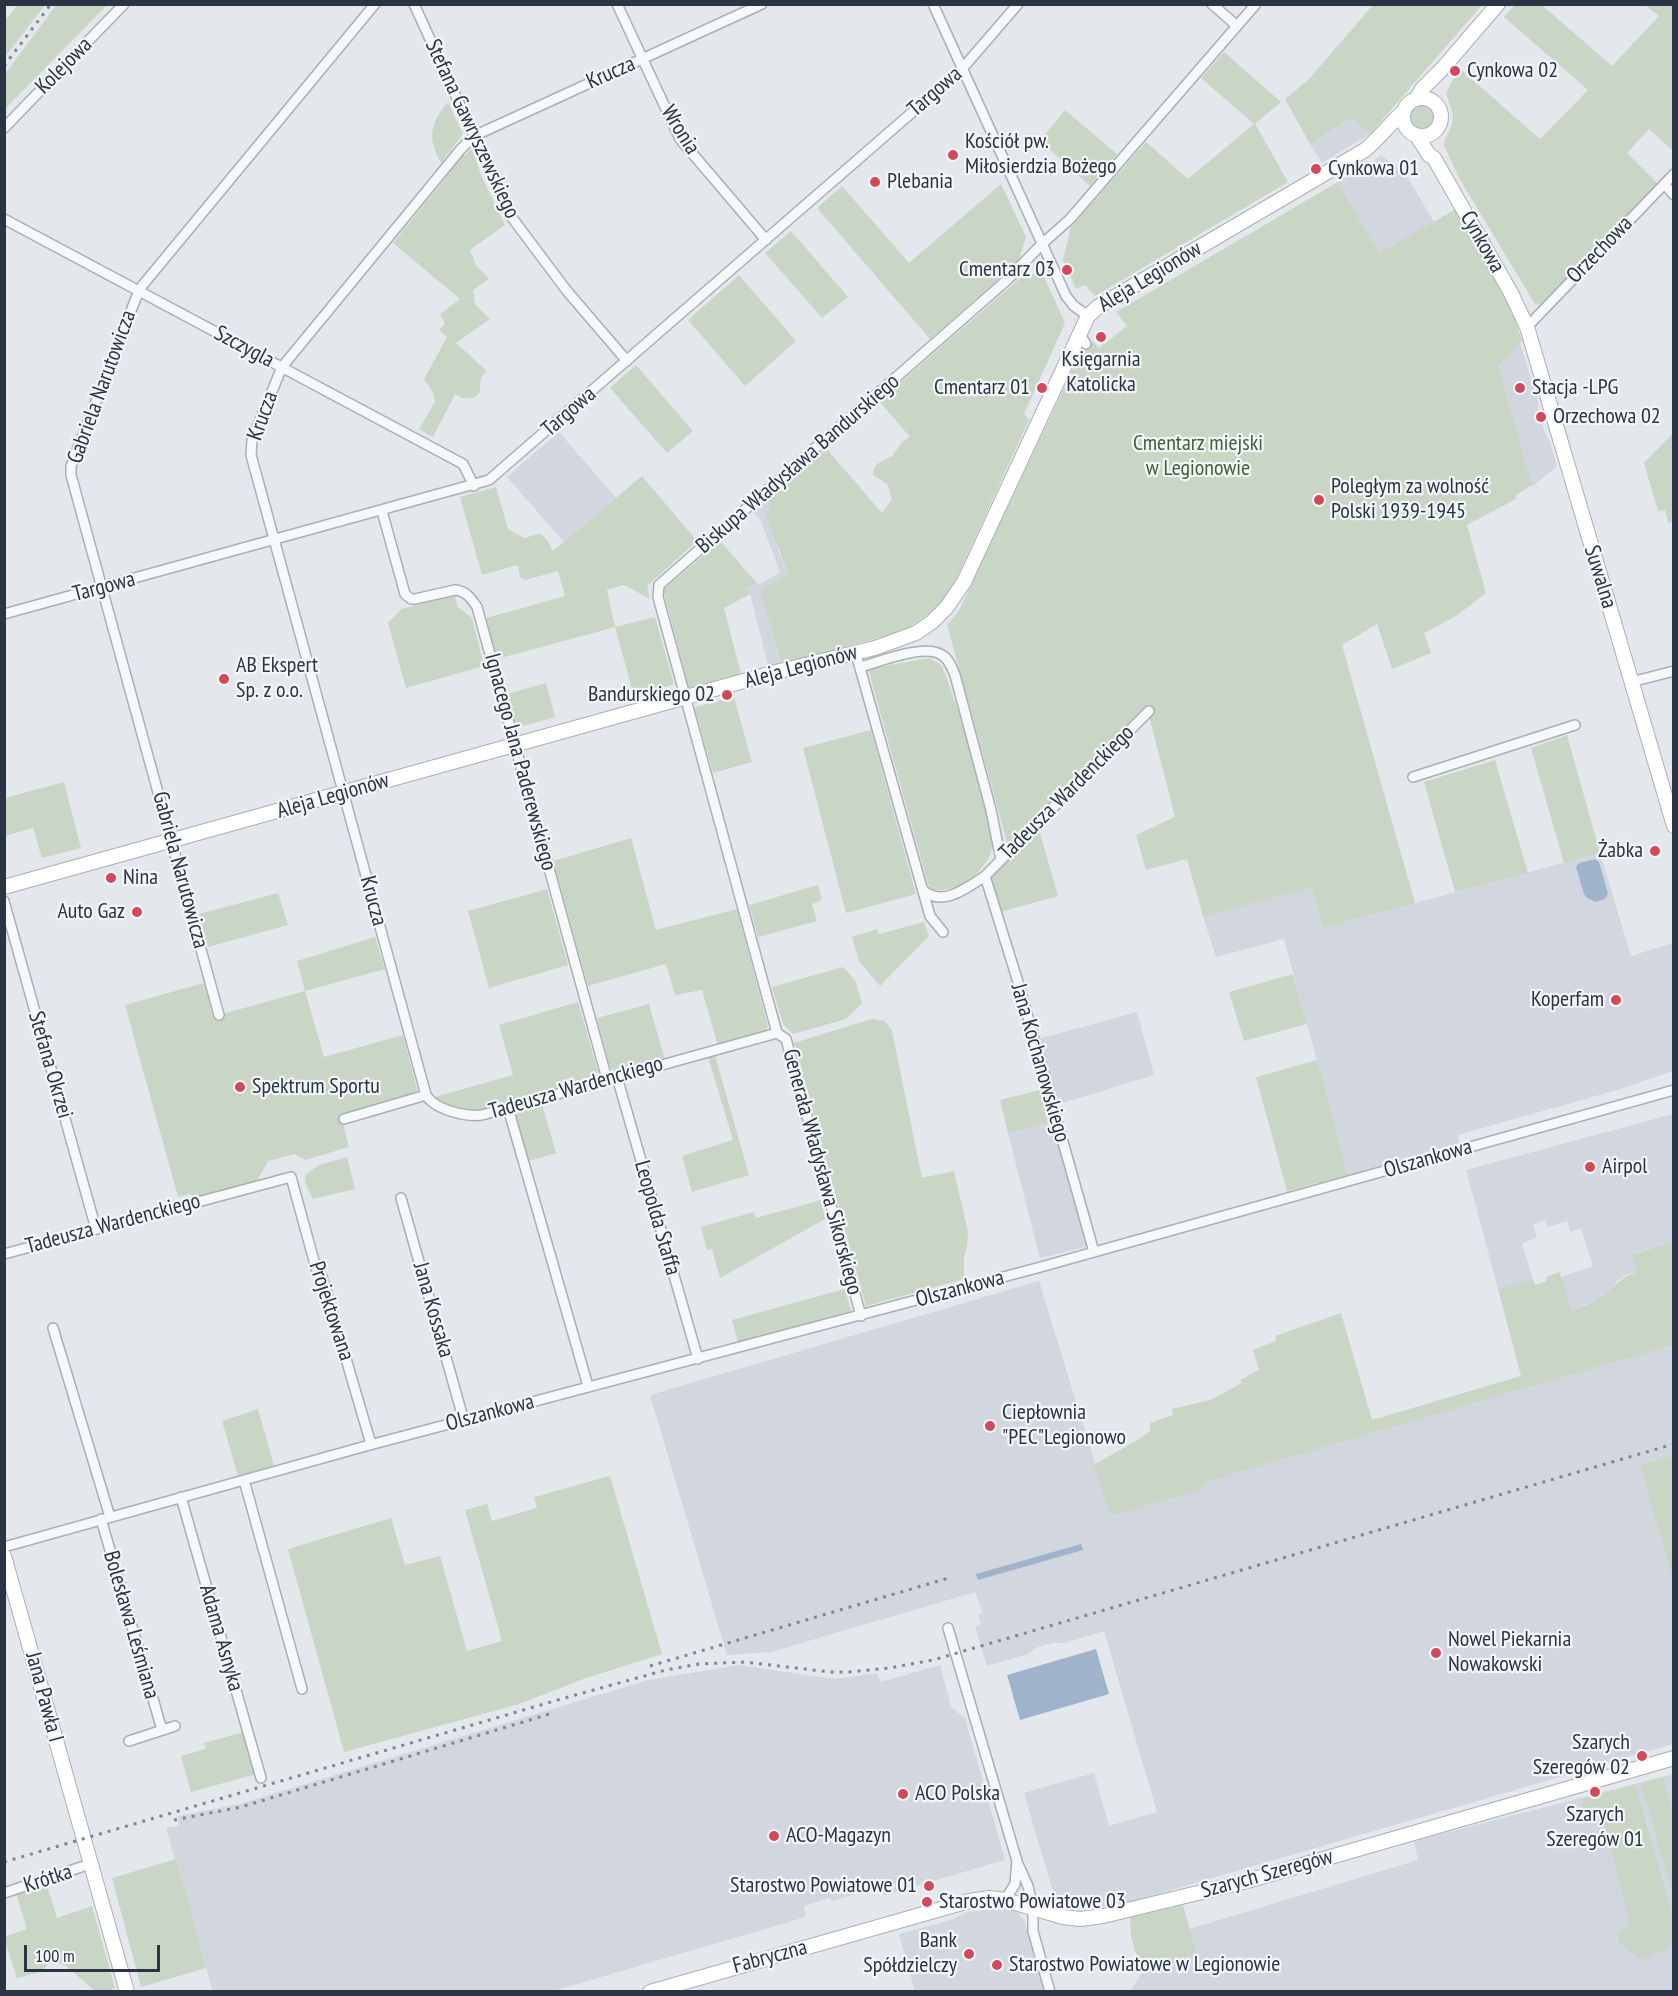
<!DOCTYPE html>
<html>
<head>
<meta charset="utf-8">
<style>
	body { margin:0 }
	#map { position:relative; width:1678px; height:1996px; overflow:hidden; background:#e4e7ec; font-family:"PT Sans Narrow",sans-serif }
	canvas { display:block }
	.frame { position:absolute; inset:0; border:6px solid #2b3445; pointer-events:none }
	.scale { position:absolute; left:24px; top:1945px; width:136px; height:27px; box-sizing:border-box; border:3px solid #2b3445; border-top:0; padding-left:8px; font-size:18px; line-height:21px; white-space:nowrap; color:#2b3445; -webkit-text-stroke:4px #f4f6f9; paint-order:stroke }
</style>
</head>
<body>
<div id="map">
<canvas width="1678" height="1996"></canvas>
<div class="frame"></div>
<div class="scale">100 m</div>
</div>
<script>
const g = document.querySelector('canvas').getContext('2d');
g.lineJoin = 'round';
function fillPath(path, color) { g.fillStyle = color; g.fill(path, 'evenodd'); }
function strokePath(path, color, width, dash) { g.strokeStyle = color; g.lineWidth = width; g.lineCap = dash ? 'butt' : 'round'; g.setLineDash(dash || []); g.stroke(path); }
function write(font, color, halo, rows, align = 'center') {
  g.font = font + ' "PT Sans Narrow",sans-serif'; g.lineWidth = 4.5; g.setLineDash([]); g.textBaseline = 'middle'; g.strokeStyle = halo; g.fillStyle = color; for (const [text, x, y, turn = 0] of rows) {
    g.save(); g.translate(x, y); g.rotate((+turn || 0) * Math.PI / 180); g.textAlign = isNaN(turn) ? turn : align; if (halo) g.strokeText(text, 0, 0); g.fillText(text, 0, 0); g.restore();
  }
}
const built = new Path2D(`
	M1351,118l19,16 -48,29 -12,-19z
	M1381,155l25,20 28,47 -55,31 -41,-71 34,-20z
	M1520,343l19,62 -2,1 8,27 5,9 7,24 -25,21 -34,-121z
	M559,432l57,66 -52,44 -57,-65z
	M766,500l6,9 6,41 10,24 -27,16 21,74 -13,4 -19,-74 -4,-6 11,-5 2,2 21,-13 -20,-53 -7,-7z
	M1600,853l31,103 42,-13v128l-56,19 -159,45 2,8 -112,32 -64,-236 -68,18 -13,-41 109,-28 11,40z
	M1137,1012l17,63 -98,30 -4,-15 1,-5 -6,-19 -5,-5 -7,-21z
	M1673,1114v128l-40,11 5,19 -10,2 -11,7 -5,7 -16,12 -25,11 -10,-34 32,-11 -12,-38 -11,4 -3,-11 -19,6 -3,-7 -12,5 4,13 -15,5 11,37 -35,9 -32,-119z
	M1054,1121l35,125 -49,12 -32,-125z
	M1039,1281l72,235 90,-26 3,-6 28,-10 441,-129v110l-33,10 33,115v164l-553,161 -34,3 -32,-13 -30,-102 70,-20 15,53 48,-14 -53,-181 -39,12h-12l-15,4 -10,7 -41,12 -12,-39 6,-3 -3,-9 5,-2 -8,-21 -204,60 -44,3 -77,-260z
	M739,1665l95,14 43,-6 4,9 59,-17 11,42 14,11 40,142 -120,35 -12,-9 -4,2 1,2 -38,11 -2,-3 -26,8 2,11 -253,74 -340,1 -47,-164 13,-2 -1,-10 61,-12 409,-124z
	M1673,1774v217l-543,1 13,-21 -10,-25 285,-86 -4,-19z
	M995,1906l15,3 8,4 6,7 21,71h-130l-16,-57 52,-14 16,-8 25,-3z`);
const green = new Path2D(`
	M57,4l50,1 -101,103 -1,-34z
	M18,5h27l-40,52v-37z
	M1373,5h109l-112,129 -19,-16 -41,26 -25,-45 23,-19z
	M1515,5h27l70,61 47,-50 -14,-11h28v146l-24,-22 -22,24 31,31 -118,121 -5,-1 -76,-126 -15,-33c0,-7 5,-12 7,-18 5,-13 -2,-23 -5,-34l13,-25 81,71 48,-49 -84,-73z
	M1224,52l57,50 -26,22 33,58 -193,114 -10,-11 -9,4 -13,-29 8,-33 75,-85 42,37 66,-55 -53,-46z
	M1408 116a14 14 0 1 1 28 0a14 14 0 1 1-28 0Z
	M448,102l15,32 -22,29c-14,-26 -11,-39 7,-61z
	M1065,110l52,44 -27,32 -50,-45z
	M470,150l3,1 8,24 24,50 -35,25 6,15 13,14 -16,11 2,14 15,15 -34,24 31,28c-8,7 -7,11 -7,21l-6,6h-12l-7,-4 -22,43 -14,-8 16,-27 -2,-10 -9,-13 23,-42 -8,-7 6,-7 -5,-9 20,-15 -67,-56 58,-72 -1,-1 13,-16 2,2z
	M1338,182l41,71 77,-44 56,101 10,31 -24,25 34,119 -17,11 1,3 -49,26 19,68 -30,23 -32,17 7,20 -39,16 -15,-45 -35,21 73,258 -92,25 -11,-40 -109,28 -16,-57 -41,11 -10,-35 39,-18 -26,-101 4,-7 -4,-5 -139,141 -3,-3 -60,-217 12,-14 122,-259 13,-10 5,6 28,-22 -11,-14z
	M1001,184l25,53 -8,25 -88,77 -113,-131 25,-22 67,77z
	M791,231l57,66 -26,21 -57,-65z
	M1026,273l18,4 21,46 -41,91 5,6 -76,166 -10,14 -13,13 -26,18 -122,33 -22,-74 28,-16 -22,-60 5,-5 -5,-9 60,-52 56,65 10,-14 -5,-15 -14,-9 1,-7 3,-4 15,-8 10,-14 8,-5 -31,-36z
	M739,275l57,66 -51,45 -57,-66z
	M636,365l57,66 -26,22 -57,-65z
	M1673,433v88l-5,2 -3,-13 -7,1 -14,-48z
	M642,476l55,65 -50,45 3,13 -26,-14 -17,5 8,37 40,-10 19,67 -40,12 -19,-69 -118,32 -11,-41 79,-22 -7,-25 -33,9 -5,-3 -2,-12 -36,10 -22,-78 36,-10 12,42 16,9 15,-4c8,3 10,10 14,17z
	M720,541l37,42 -11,5 4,6 -26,14 17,66 -52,14 -26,-98z
	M454,594l4,13 14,11 12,48 -78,22 -18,-65 14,-14z
	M929,658l11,6 3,5c12,30 57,157 48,183 -2,7 -7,13 -12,19 -16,18 -27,18 -49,20l-62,-222z
	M546,683l9,34 -39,11 -9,-34z
	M734,697l18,65 -39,11 -18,-64 1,-2z
	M871,730l45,164 -70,19 -43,-165z
	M1567,735l33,118 -36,10 -33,-115z
	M1495,760l33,113 -73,19 -31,-110z
	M64,782l17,66 -39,10 -9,-30 -28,8v-38z
	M1038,826l20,70 -58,16 -11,-36z
	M631,838l25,92 81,-21 31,117 -3,6 -47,14 -16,-56 -27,5 -9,-31 -78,22 -35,-125z
	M818,885l4,15 -10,4 5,17 -59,16 -9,-32z
	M547,889l21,76 -79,23 -21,-77z
	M278,893l10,32 -80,22 -9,-33z
	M924,922l5,14 -49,50 -21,-25 -7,-24 25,-8 2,5z
	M375,937l10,32 -80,22 19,66 79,-22 15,58 -77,23 8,31 -44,13 -10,-6 -27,7 -12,21 -59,16 -8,-4 -11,3 -53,-192 79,-22 9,33 6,-1 86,-24 -8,-30z
	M843,967l12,13 7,23 -16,16 -53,15 -10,-10 -11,-37z
	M1293,974l14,50 -63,17 -15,-49z
	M578,1002l20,70 -5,8 -117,33c-15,-3 -29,-6 -41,-16l78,-22 -14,-50z
	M649,1004l16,56 -47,13 -8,-5 -13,-50z
	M872,1019l13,2 7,10 30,147 32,-7 14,61 -1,13 -3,13v21l-98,27 -72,-263z
	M715,1055l34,120 -57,17 -10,-36 51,-16 -24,-80 -3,-2z
	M1317,1060l31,115 -61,16 -31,-114z
	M1044,1089l10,32 -46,12 -8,-33z
	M542,1104l14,49 -30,9 -15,-49z
	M347,1157l8,32 -42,10 -7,-14 -1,-10 14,-10z
	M821,1200l4,19 -105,59 -8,-29 -5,1 -6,-23 53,-15 2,6z
	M1673,1242v103l-441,129 -28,10 -3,6 -90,26 -17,-51 50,-29 6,-5v-8l23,-8 -1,-6 38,-9 32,-17 -2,-3 19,-10 -6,-20 23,-9 -1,-5 66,-23 31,107 149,-44 -23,-87 35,-9 2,5 12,-4 -1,-4 14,-5 11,39c11,-4 22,-8 31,-15 13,-9 19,-20 36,-24l-6,-18z
	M845,1289l6,22 -113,31 -6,-22z
	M258,1409l16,57 -36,10 -16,-55z
	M1673,1455h1l-1,125 -33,-115z
	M610,1476l52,178 -76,24 -67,26 -175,48 -56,-203 103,-31 14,47 35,-9 27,95 35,-10 -37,-131 22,-6 5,17 45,-13 -3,-11z
	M244,1732l12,42 -65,18 -10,-36 25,-7 -2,-6z
	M1663,1777l10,37v80l-32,-111z
	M1635,1785l38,133v27l-31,15 -22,-16 -2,-10 12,-10 -30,-117 -16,7 -2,-15z
	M176,1859l30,109 -65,19 -29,-109z
	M46,1882l11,36 35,-12 23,82 -7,3h-13l-29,-25 -14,-6 -11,12 -24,6 -12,-37 -1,-4 23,-8 -11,-36z
	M1183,1905l14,51 -54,15 -12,-34 -1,-20z`);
const water = new Path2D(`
	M1595,859l4,3 9,32 -3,5 -9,3 -9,-4 -3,-4 -8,-27 3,-4z
	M1081,1544l2,6 -105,30 -2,-6z
	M1096,1649l13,45 -89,26 -13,-45z`);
const street = new Path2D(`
	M414,4l96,211 57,76 60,70
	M617,4l63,135 86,101
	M933,4l133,292 8,10 14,10
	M1212,4l25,22
	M4,128l120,-124
	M1664,184l10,11
	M4,219l459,245 11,22
	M1527,327l147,-153
	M1079,333l7,11
	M382,511l23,83 6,5h4l40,-9c11,1 16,8 22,17l130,472
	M4,614l485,-134 473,-411 56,-65
	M858,661l72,255 13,16
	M860,667c19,-5 65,-24 82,-12 7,4 10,13 13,20l36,135 10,50
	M1631,682l43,-11
	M1413,777l162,-52
	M985,876l33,106 76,270
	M923,890c19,18 45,-3 62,-14l164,-165
	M4,901l92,328
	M219,1015l-148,-540v-9l65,-168 6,-12 233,-282
	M777,1033l-119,-436 1,-12 348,-305 35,-36 28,-25 186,-215
	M777,1033l9,6 75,277
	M617,1077l81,282
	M426,1095l-175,-640 1,-15 30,-73 179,-218 13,-13 288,-132
	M508,1108l80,278
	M344,1119l82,-24c9,15 40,22 56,20l295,-82
	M401,1198l63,223
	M4,1254l287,-77 25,91 6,9 49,167
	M53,1328l57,189
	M244,1480l58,209
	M181,1497l80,281
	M101,1519l61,211
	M4,1547l362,-101 671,-178 637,-178
	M948,1628l69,233 -2,23 -10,16
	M129,1741l46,-15
	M1018,1864l10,22 5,23v22l17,61
	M4,1893l86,-29`);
const secondary = new Path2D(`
	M1403 117a19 19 0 1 1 38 0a19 19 0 1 1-38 0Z
	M1417,98l5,-9 20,-20 56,-65
	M1417,136l12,19 5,3 77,135 16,34 147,499
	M4,887l772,-215 99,-24 41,-15 16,-11 15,-15 17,-25 124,-266 11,-10 266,-156c14,-12 25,-26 39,-39
	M4,1556l123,436
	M650,1992l319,-91 21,-3 15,2 58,17 17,2 23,-3 144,-35 427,-123`);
const rail = new Path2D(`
	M4,66l47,-62
	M650,1666l302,-89
	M174,1820l67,-13 312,-94
	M4,1862l557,-163 105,-29 33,-6 45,-2 87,10h18l40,-4 44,-8 741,-216`);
const markers = [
	[1455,71,6,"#d1495b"],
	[953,155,6,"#d1495b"],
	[1316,169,6,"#d1495b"],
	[875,182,6,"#d1495b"],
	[1067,270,6,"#d1495b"],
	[1101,337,6,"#d1495b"],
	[1042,388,6,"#d1495b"],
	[1520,388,6,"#d1495b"],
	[1541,417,6,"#d1495b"],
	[1319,500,6,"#d1495b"],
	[224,679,6,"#d1495b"],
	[727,695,6,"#d1495b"],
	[1655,851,6,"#d1495b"],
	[111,878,6,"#d1495b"],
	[137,912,6,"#d1495b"],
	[1616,1000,6,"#d1495b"],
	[240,1087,6,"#d1495b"],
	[1590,1167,6,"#d1495b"],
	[990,1426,6,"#d1495b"],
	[1436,1653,6,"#d1495b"],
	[1642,1756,6,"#d1495b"],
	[1595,1792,6,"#d1495b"],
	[903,1794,6,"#d1495b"],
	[774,1836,6,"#d1495b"],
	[929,1886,6,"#d1495b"],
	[927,1902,6,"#d1495b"],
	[969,1954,6,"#d1495b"],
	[997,1965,6,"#d1495b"]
];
const streetNames = [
	["Kolejowa",64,66,-45],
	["Krucza",611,73,-24],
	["Targowa",935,92,-41],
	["Stefana Gawryszewskiego",472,129,65],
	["Wronia",680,130,58],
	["Cynkowa",1482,242,60],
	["Orzechowa",1600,250,-46],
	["Aleja Legionów",1150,277,-31],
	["Szczygla",244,347,28],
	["Gabriela Narutowicza",102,387,-70],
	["Targowa",569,412,-41],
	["Krucza",263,416,-70],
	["Biskupa Władysława Bandurskiego",798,464,-41],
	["Suwalna",1600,577,73],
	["Targowa",104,587,-15],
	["Aleja Legionów",801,667,-15],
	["Ignacego Jana Paderewskiego",520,762,75],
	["Tadeusza Wardenckiego",1067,793,-45],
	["Aleja Legionów",333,796,-16],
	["Gabriela Narutowicza",180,870,75],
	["Krucza",373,901,75],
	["Jana Kochanowskiego",1040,1063,74],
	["Stefana Okrzei",50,1065,74],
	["Tadeusza Wardenckiego",576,1088,-16],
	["Olszankowa",1428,1159,-16],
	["Generała Władysława Sikorskiego",822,1172,75],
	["Leopolda Staffa",657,1218,74],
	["Tadeusza Wardenckiego",113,1224,-15],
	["Olszankowa",960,1289,-15],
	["Jana Kossaka",433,1310,74],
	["Projektowana",331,1311,72],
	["Olszankowa",490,1413,-15],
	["Bolesława Leśmiana",131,1625,74],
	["Adama Asnyka",221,1638,74],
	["Jana Pawła I",44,1697,75],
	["Szarych Szeregów",1267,1874,-15],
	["Krótka",48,1879,-18],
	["Fabryczna",770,1957,-15]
];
const poiNames = [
	["Cynkowa 02",1467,71],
	["Kościół pw.",965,142],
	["Miłosierdzia Bożego",965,167],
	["Cynkowa 01",1328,169],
	["Plebania",887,182],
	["Cmentarz 03",1055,270,"right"],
	["Księgarnia",1101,360,"center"],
	["Katolicka",1101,385,"center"],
	["Cmentarz 01",1030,388,"right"],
	["Stacja -LPG",1532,388],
	["Orzechowa 02",1553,417],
	["Poległym za wolność",1331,487],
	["Polski 1939-1945",1331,512],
	["AB Ekspert",236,666],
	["Sp. z o.o.",236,691],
	["Bandurskiego 02",715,695,"right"],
	["Żabka",1643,851,"right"],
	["Nina",123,878],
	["Auto Gaz",125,912,"right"],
	["Koperfam",1604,1000,"right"],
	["Spektrum Sportu",252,1087],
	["Airpol",1602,1167],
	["Ciepłownia",1002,1413],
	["\"PEC\"Legionowo",1002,1438],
	["Nowel Piekarnia",1448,1640],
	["Nowakowski",1448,1665],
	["Szarych",1630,1743,"right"],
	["Szeregów 02",1630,1768,"right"],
	["ACO Polska",915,1794],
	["Szarych",1595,1815,"center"],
	["Szeregów 01",1595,1840,"center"],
	["ACO-Magazyn",786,1836],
	["Starostwo Powiatowe 01",917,1886,"right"],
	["Starostwo Powiatowe 03",939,1902],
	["Bank",957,1941,"right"],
	["Spółdzielczy",957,1966,"right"],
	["Starostwo Powiatowe w Legionowie",1009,1965]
];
const parkNames = [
	["Cmentarz miejski",1198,444],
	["w Legionowie",1198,469]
];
fillPath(built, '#d2d6de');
fillPath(green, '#c9d6c5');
fillPath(water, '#9fb4cc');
strokePath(street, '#a9aeb7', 12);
strokePath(secondary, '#a9aeb7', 16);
strokePath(street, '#f7f8fa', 9);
strokePath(secondary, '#fff', 14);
strokePath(rail, '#7d8696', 3, [3, 6]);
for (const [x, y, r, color] of markers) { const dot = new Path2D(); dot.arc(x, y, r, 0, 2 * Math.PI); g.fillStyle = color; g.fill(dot); strokePath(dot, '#f4f6f9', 2); }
write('22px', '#2b3445', '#f4f6f9', streetNames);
write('22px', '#2b3445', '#f4f6f9', poiNames, 'left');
write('22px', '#3f6138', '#f4f6f9', parkNames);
</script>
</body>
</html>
